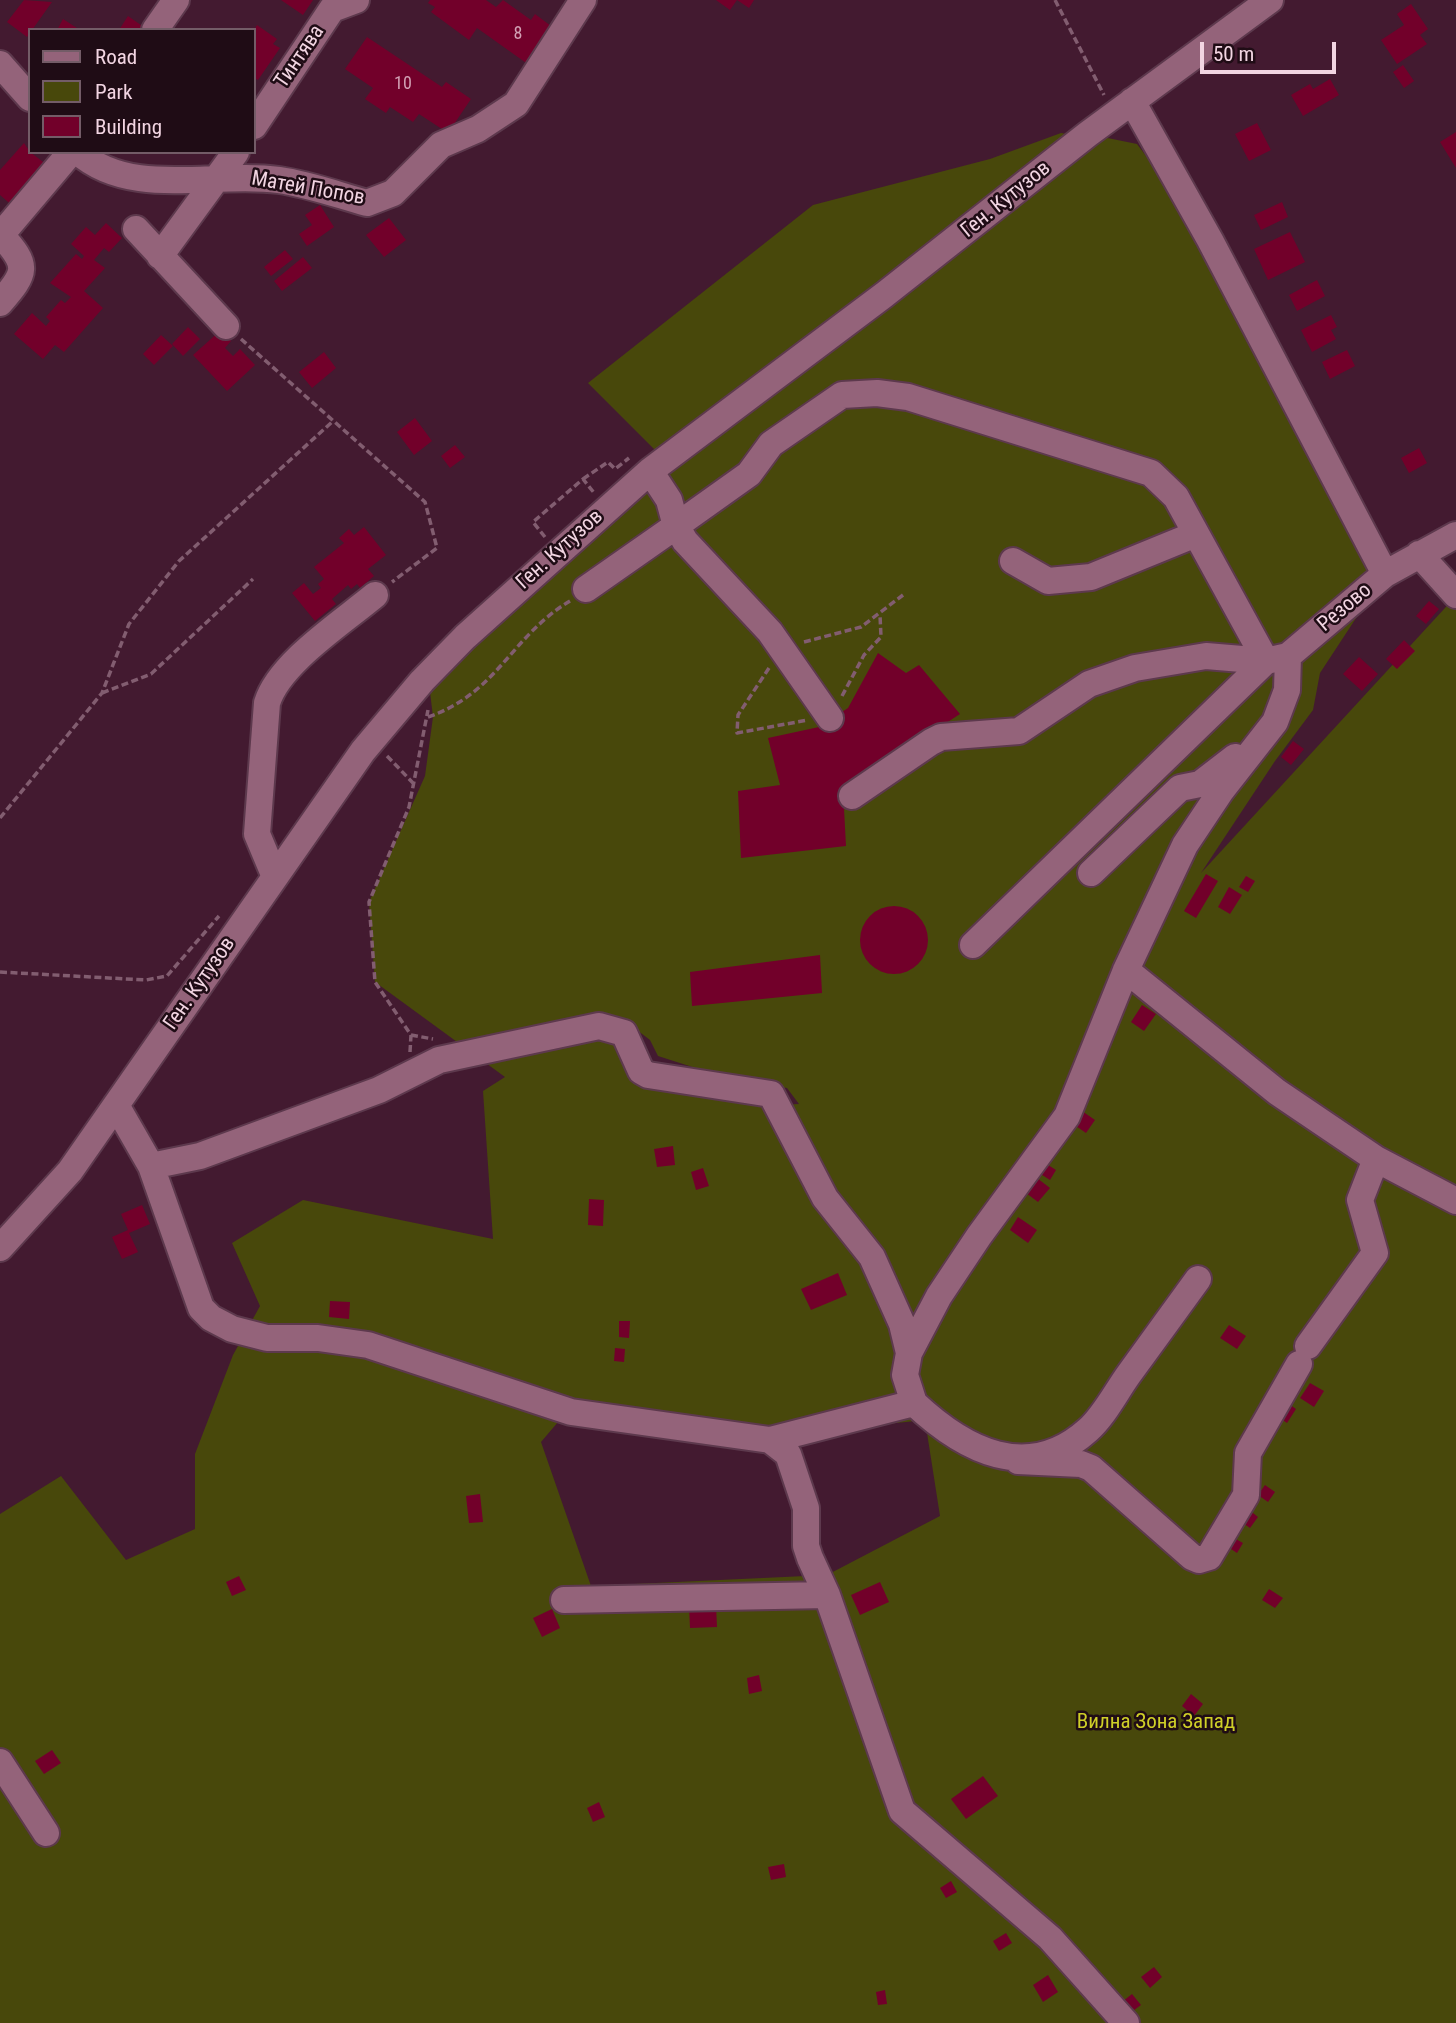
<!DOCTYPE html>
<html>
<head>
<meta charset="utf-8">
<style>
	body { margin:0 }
	#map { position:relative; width:1456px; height:2023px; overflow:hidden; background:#431a30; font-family:"Roboto Condensed",sans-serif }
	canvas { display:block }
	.legend { position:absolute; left:28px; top:28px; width:228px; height:126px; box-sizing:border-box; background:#1f0c15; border:2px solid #735c67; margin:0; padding:9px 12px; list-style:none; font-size:21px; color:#f2d5e2 }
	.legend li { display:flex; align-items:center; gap:14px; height:35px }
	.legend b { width:35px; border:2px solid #735c67 }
	.scale { position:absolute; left:1200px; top:42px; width:136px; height:32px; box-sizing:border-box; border:4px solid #f2d5e2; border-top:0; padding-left:9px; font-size:21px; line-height:24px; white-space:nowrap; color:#f2d5e2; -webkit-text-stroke:5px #1f0c15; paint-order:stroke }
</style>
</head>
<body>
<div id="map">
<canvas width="1456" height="2023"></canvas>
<ul class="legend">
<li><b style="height:9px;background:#94637a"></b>Road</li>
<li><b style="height:19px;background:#48480b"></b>Park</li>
<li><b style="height:19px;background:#72002a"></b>Building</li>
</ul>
<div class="scale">50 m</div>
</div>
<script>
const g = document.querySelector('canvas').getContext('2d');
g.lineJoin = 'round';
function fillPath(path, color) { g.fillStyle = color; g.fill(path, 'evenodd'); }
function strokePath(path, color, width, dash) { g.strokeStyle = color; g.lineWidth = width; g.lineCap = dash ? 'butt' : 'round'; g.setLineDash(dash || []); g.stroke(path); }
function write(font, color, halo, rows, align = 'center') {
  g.font = font + ' "Roboto Condensed",sans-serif'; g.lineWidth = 5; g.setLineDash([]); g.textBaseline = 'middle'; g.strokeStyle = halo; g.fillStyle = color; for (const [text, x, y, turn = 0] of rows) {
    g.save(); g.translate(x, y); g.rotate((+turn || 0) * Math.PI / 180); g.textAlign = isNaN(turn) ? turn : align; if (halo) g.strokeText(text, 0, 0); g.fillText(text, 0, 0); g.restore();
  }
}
const green = new Path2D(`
	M1061,133l23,4 4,-3 49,10 73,96 175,334 -65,99 -7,37 -38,51 -74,112 255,-277v1427h-1456v-509l61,-38 65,84 69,-31v-75l38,-99 27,-49 -28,-63 71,-43 190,39 -10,-148 22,-14 -130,-95 -6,-80 56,-126 8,-59 -3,-25 4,-7 231,-225 -77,-77 225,-178 177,-46zM633,1027l17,13 8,16 75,24 54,8 12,16 -20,1 -136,-22 -22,-42 -24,-2zM564,1415l179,24 182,-19 15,96 -113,59 -236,11 -50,-144z`);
const building = new Path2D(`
	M24,0l28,2 -25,35 -20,-15z
	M281,0h32l-10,15z
	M430,0h56l10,7 7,-7 28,20 4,-6 20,15 -26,36 -52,-37 -8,12 -38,-28 4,-5 -7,-4z
	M716,0h21l-7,10z
	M737,0h17l-5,8z
	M1411,4l17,25 -8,6 7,9 -30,20 -16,-24 23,-15 -7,-11z
	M128,16l20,14h-29z
	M63,19l17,11h-23z
	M257,25l20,14 -4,5 7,4 -22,32 -4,-2v-48z
	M367,37l75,50 4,-5 25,17 -23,34 -29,-19 -6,8 -23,-15 -4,6 -21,-14 8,-11 -28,-19z
	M1403,65l11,16 -10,7 -11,-16z
	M1330,79l9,16 -36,21 -12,-21 19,-11 3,5z
	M1257,123l14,27 -22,11 -14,-27z
	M1456,132v36l-16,-26z
	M24,143l6,9 21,16 -36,40 -15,-13v-25z
	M1282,202l6,15 -27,13 -7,-15z
	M320,205l14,22 -27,19 -8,-12 13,-9 -7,-10z
	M389,218l17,22 -22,17 -18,-22z
	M106,223l16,15 -13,14 -5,-4 -10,12 11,8 -21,23 19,17 -39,44 -9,-7 -12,14 -29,-25 18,-21 14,13 4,-5 -4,-4 15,-17 4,3 6,-6 -21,-14 26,-29 6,5 2,-3 -13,-12 15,-17 9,8z
	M1290,232l15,30 -37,18 -14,-31z
	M285,250l8,9 -22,17 -7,-9z
	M303,257l9,11 -30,23 -8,-10z
	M1317,280l8,16 -28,15 -8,-16z
	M1331,315l6,12 -6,3 5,9 -24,13 -11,-22z
	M188,327l12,12 -17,17 -11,-12z
	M221,330l10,11 -6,7 8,8 7,-7 15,16 -28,26 -34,-36z
	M161,335l12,11 -19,19 -11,-11z
	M1347,350l8,16 -25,13 -8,-17z
	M324,352l12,16 -24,20 -13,-16z
	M415,418l17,23 -18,14 -17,-23z
	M455,445l10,12 -15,11 -9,-12z
	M1419,448l8,15 -18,10 -8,-15z
	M364,527l22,28 -18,14 6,7 -14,12 -3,-4 -6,5 -3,-4 -16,14 4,5 -21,17 -23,-28 12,-10 9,11 8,-6 -3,-4 6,-5 -10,-12 30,-24 -5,-5 10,-9 5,6z
	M1429,601l10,8 -13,15 -10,-8z
	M1404,640l11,11 -18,18 -11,-10z
	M878,653l28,20 13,-8 41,49 -117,76 3,56 -105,12 -3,-67 42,-6 -12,-47 51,-11 29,-19z
	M1359,657l19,17 -16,17 -19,-17z
	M1293,741l11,8 -13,16 -10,-8z
	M1206,874l12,7 -22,37 -12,-7z
	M1246,876l9,5 -7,11 -9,-5z
	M1229,887l13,8 -12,19 -12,-7z
	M860 940a34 34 0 1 1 68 0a34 34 0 1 1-68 0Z
	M820,955l2,38 -130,13 -2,-34z
	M1142,1005l14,9 -12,17 -13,-9z
	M1082,1111l13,9 -9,13 -13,-9z
	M673,1146l2,19 -18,2 -3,-18z
	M1045,1163l11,7 -6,10 -11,-7z
	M703,1168l6,18 -13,4 -5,-18z
	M1037,1178l13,10 -12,14 -12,-9z
	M589,1199l15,1 -1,26 -15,-1z
	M142,1205l8,19 -21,9 9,19 -16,7 -10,-22 16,-7 -7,-16z
	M1018,1217l19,13 -9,13 -18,-13z
	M838,1273l9,22 -36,15 -10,-21z
	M330,1301l20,1 -1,17 -20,-2z
	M619,1321h11l-1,17 -10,-1z
	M1229,1325l17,11 -9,13 -17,-11z
	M615,1348l10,1 -1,13 -10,-1z
	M1310,1383l14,8 -10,16 -14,-9z
	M1286,1402l10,7 -9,14 -10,-7z
	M1265,1485l10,7 -7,10 -10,-7z
	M480,1494l3,28 -14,1 -3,-27z
	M1248,1509l10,8 -8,11 -10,-7z
	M1234,1538l9,5 -6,10 -9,-6z
	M239,1576l7,14 -14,6 -6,-14z
	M880,1582l9,20 -29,13 -9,-20z
	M1269,1589l14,9 -8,10 -13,-8z
	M716,1605l1,22 -27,1 -1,-22z
	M552,1609l8,19 -18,9 -9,-19z
	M759,1675l3,16 -13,3 -2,-16z
	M1191,1694l12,10 -9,12 -12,-10z
	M52,1750l9,13 -17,11 -9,-13z
	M983,1776l15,20 -32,23 -15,-20z
	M599,1802l6,15 -12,5 -6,-14z
	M784,1864l2,13 -15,3 -3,-13z
	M951,1881l6,11 -11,6 -6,-10z
	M1006,1933l6,10 -13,8 -6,-10z
	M1154,1967l8,10 -12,11 -9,-11z
	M1048,1975l10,17 -15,10 -10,-17z
	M885,1990l2,14 -9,1 -2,-13z
	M1132,1994l9,11 -15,11 -8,-11z`);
const path = new Path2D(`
	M1055,0l49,95
	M241,339l184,163 12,46 -45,34
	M583,479l25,-17 7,7 14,-11
	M545,537l-12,-15 50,-43 12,15
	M804,642l57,-15 42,-32
	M769,668l-31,47 -1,18 71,-13
	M102,693l49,-19 102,-95
	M842,696l22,-41 17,-18 -1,-22
	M428,717c70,-24 83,-81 142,-116
	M387,756l28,29
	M0,818l102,-125 27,-69 50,-63 153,-139
	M0,972l146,8 21,-4 52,-60
	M411,1035l22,4
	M410,1052l1,-17 -36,-53 -6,-80 40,-95 19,-97`);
const minor = new Path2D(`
	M155,30l21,-30
	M0,64l30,34
	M254,126l78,-117 24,-9
	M78,152c54,47 135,19 201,28 29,4 59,15 88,23l26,-10 48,-48 37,-16 38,-25 67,-104
	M136,229l90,97
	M0,236l71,-84
	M160,256l76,-104
	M0,303c27,-31 29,-37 1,-68
	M650,471l19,29 7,26 73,-52 22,-30 71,-49 35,-2 31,4 243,76 25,24 90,164
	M1419,554l37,41
	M1013,561l35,20 43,-4 105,-43
	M1385,574l71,-39
	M586,589l90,-63 9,15 85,91 60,86
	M852,796l79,-54 10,-5 78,-6 70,-47 46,-16 71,-12 60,5
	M1091,873l89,-85 20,-4 35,-27
	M275,877l-18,-43 10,-131c12,-40 76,-81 108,-108
	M973,945l293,-284 22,-5 97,-82 -175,-334 -78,-139
	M1126,970l151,122 99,67 -16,41 15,53 -67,93
	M116,1105l35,61 50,142 10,10 21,11 35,9h51l50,7 203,67 199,28 18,14 18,54v38l4,12 17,37 75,216 148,127 76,85
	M1376,1159l80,42
	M151,1166l49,-10 179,-66 60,-30 160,-34 25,7 17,38 7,4 123,19 54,104 47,59 30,67 7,29 -4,22 9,28 -144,37
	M0,1248l70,-77 293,-420 59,-70 43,-44 185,-166 234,-176 204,-161 182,-134
	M909,1353l30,-57 40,-60 88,-120 59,-146 59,-125 36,-54 54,-69 12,-32 1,-34
	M914,1403c50,47 114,81 174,27 16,-14 28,-38 41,-56 23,-32 46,-63 69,-95
	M1018,1461l63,3 10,4 101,89 7,3 10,-3 37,-62 2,-42 51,-89
	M564,1600l263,-5
	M0,1762l46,71`);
const numberNames = [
	["8",518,34],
	["10",403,84]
];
const streetNames = [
	["Тинтява",300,57,-56],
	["Матей Попов",308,189,10],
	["Ген. Кутузов",1006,200,-39],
	["Ген. Кутузов",560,550,-42],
	["Резово",1345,608,-40],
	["Ген. Кутузов",200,984,-55]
];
const parkNames = [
	["Вилна Зона Запад",1156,1723]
];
fillPath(green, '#48480b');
fillPath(building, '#72002a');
strokePath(minor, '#5d394d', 30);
strokePath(path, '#825d70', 3.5, [7, 3.5]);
strokePath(minor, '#94637a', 26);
write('18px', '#d2a0b4', null, numberNames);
write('21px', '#f2d5e2', '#1f0c15', streetNames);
write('21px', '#cfcf28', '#1f0c15', parkNames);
</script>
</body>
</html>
